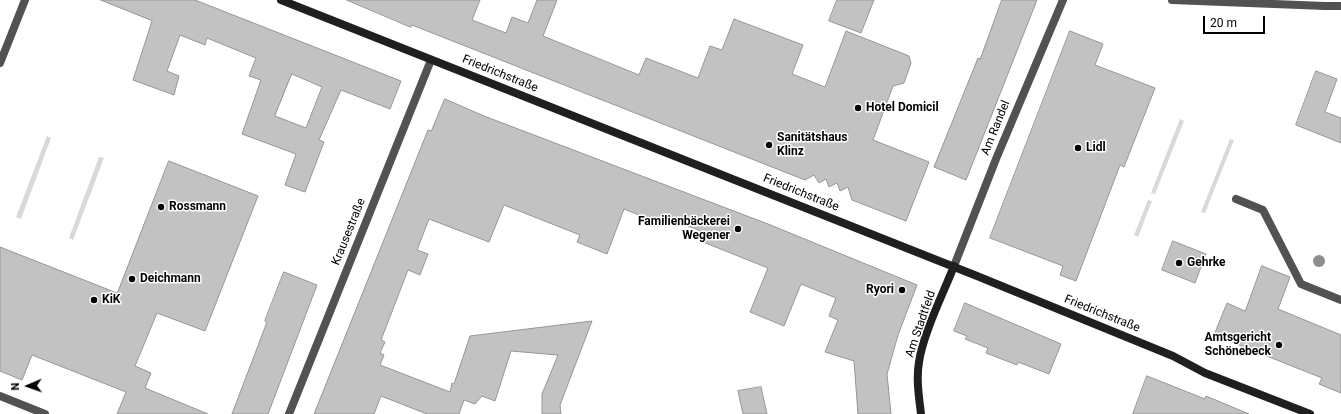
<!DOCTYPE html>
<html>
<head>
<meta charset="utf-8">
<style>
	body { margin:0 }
	#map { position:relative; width:1341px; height:414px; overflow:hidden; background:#fff; font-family:Roboto,sans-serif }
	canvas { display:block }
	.north { position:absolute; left:8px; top:366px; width:40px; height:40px; -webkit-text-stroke:3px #fff; paint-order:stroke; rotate:268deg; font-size:11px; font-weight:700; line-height:16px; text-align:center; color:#000 }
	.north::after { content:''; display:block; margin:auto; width:14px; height:18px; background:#000; clip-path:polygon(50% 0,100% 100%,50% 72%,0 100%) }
	.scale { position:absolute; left:1203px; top:16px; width:62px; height:18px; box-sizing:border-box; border:2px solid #000; border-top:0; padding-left:5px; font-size:12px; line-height:14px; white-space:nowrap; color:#000; -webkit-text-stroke:3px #fff; paint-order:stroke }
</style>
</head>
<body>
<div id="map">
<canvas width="1341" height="414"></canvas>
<div class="north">N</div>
<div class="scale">20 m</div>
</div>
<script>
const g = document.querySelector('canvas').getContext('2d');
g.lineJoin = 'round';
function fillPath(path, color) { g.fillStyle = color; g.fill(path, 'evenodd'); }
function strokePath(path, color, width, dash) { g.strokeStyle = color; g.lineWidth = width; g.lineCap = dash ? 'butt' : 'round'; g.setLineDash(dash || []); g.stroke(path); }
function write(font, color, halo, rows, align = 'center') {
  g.font = font + ' Roboto,sans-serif'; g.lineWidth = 3; g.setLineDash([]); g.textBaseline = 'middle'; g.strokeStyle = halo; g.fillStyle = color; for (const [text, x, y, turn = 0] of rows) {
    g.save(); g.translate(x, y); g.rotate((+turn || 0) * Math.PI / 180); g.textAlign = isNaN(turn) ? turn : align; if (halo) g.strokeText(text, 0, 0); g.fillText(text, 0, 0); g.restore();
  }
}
const green = new Path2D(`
	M1180,119l4,2 -29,73 -4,-1z
	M47,136l4,2 -30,81 -5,-2z
	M1230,139l4,1 -29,73 -4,-1z
	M99,157l5,1 -31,82 -4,-2z
	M1148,200l4,1 -14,36 -4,-2z`);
const building = new Path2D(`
	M101,0h94l206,81 -11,28 -49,-19 -22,50 5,2 -19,50 -20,-7 11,-31 -54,-20 19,-54 -12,-4 7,-18 -49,-20 -2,7 -25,-10 -13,36 12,5 -5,19 -41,-15 19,-59zM292,74l30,13 -16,41 -31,-12z
	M347,0h133l-8,20 34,13 6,-16 16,6 9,-23h20l-14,36 96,39 7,-17 52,20 12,-32 12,4 12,-31 69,26 -11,29 33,13 21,-56 63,25 2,7 -7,20 -11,3 -20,54 56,22 -23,59 -54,-21 -4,-13 -8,4 -3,-8 -8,4 -3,-8 -7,4 -5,-8 -9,5 -393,-155 -1,2z
	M837,0h37l-13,33 -32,-12z
	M1002,0h35l-71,180 -32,-13 44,-109 2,1z
	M1070,31l33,13 -8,21 60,23 -31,79 -4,-2 -44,116 -16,-6 3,-9 -73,-28z
	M1316,71l21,8 -12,33 16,6v25l-45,-18z
	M445,99l39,17 284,108 149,61 -19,50 -11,39 4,40h-33l-4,-53 -29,-9 13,-32 -9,-4 7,-18 -35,-14 -17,42 -34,-14 18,-44 -70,-28 3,-9 -32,-12 -3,7 -42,-17 -17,45 -30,-12 3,-7 -76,-30 -15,37 -60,-23 -12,31 11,4 -8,21 -12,-5 -27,70 4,2 -5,11 4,2 -4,10 70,27 2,-9 2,1 16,-48 122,-15 -32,84 1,9h-19v-20l16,-39 -47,-4 -16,50 -13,-5 -7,8 -11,-4 -5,14h-32l-46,-18 -7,18h-60l114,-284 3,1z
	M169,161l89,35 -53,135 -48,-18 -22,53 16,7 -6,15 63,26h-91l9,-22 -94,-37 -10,25 -22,-9v-124l117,46z
	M1173,241l33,13 -11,29 -33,-13z
	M1262,266l28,11 -12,32 63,26v58l-22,-9 3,-6 -108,-43 13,-32 18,8z
	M284,272l33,13 -49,129h-36l35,-92 -2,-1z
	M965,303l96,41 -12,30 -31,-12 -1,3 -31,-12 2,-5 -23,-9 2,-3 -13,-5z
	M1147,376l58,23 1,-3 43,18h-116z
	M761,387l6,27h-24l-5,-23z`);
const lane = new Path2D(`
	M1325,6h16
	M1236,199l27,11 38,74 40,16`);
const street = new Path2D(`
	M1172,0l153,6
	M0,63l25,-63
	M954,266l42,-107 67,-159
	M0,396l45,18
	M289,414l142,-354`);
const secondary = new Path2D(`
	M281,0l696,276 196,80 32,17 105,41
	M921,414c-2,-17 -5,-35 -2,-52 4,-28 24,-68 35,-96`);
const trees = [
	[1319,261]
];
const markers = [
	[858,108,4,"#000"],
	[769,145,4,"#000"],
	[1078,148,4,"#000"],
	[161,207,4,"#000"],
	[738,229,4,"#000"],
	[1179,263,4,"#000"],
	[132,279,4,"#000"],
	[902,290,4,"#000"],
	[94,300,4,"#000"],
	[1279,345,4,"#000"]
];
const streetNames = [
	["Friedrichstraße",500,74,22],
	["Am Randel",996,128,-68],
	["Friedrichstraße",801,193,22],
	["Krausestraße",349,232,-68],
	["Friedrichstraße",1102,314,22],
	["Am Stadtfeld",921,324,-71]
];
const poiNames = [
	["Hotel Domicil",866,108],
	["Sanitätshaus",777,138],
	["Klinz",777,152],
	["Lidl",1086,148],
	["Rossmann",169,207],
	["Familienbäckerei",730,222,"right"],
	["Wegener",730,236,"right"],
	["Gehrke",1187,263],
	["Deichmann",140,279],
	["Ryori",894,290,"right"],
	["KiK",102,300],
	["Amtsgericht",1271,338,"right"],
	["Schönebeck",1271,352,"right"]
];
fillPath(green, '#d9d9d9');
fillPath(building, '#c2c2c2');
strokePath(building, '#969696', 1);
strokePath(lane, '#525252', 8);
strokePath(street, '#525252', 8);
strokePath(secondary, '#1f1f1f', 8);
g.fillStyle = '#8d8d8d';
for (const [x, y] of trees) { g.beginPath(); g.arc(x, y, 6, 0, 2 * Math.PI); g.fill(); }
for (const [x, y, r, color] of markers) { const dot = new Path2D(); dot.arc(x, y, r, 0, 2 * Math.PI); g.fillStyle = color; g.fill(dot); strokePath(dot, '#fff', 1.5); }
write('12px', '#000', '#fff', streetNames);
write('bold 12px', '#000', '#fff', poiNames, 'left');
</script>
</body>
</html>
